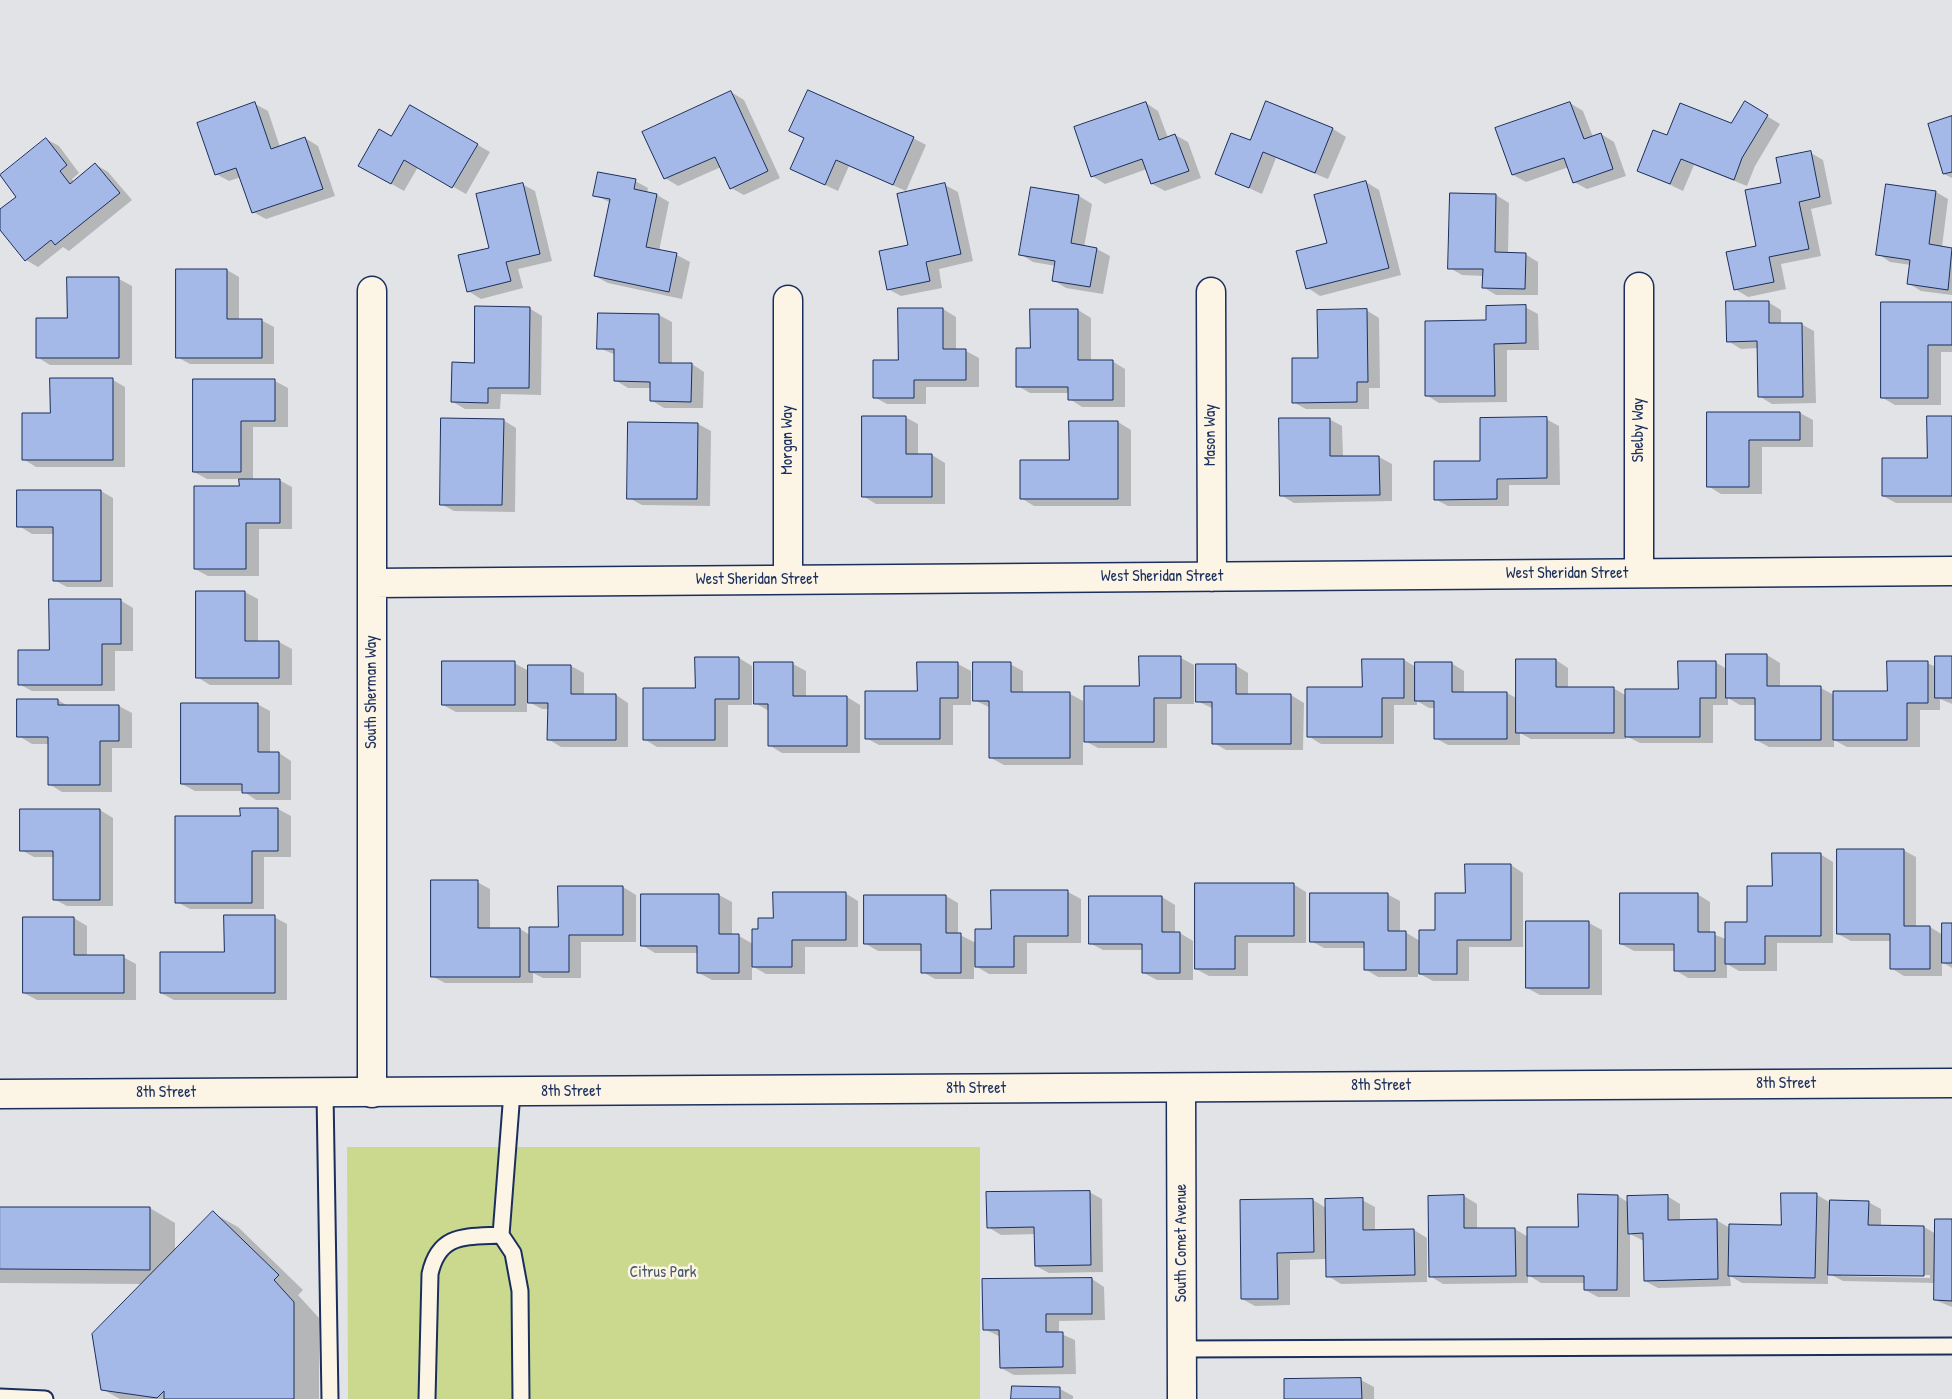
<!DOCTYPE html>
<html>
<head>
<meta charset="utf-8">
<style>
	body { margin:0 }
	canvas { display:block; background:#e2e3e6 }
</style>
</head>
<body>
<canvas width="1952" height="1399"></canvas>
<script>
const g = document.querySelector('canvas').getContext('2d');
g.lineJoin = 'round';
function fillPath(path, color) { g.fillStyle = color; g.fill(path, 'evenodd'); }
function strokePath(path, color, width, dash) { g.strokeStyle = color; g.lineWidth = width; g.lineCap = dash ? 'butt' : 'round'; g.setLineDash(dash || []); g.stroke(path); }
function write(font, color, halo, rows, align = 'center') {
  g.font = font + ' "Patrick Hand",sans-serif'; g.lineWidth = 5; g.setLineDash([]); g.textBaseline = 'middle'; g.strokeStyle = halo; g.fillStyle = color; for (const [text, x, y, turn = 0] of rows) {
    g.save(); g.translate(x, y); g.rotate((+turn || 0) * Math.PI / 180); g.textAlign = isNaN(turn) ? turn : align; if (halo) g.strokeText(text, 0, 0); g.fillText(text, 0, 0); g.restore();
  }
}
const green = new Path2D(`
	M347,1147h633v252h-632z`);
const shadow = new Path2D(`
	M731,92l13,8 36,78 -36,17 -13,-7 -10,-21 -43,19 -13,-8z
	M1146,103l12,8 10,27 7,-3 13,7 13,36 -36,13 -13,-7 -5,-15 -42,15 -13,-8z
	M1266,103l67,26 13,8 -18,42 -52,-21 -14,36 -46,-21 35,-31z
	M1570,103l13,8 10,26 8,-3 13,8 12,34 -39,13 -13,-7 -5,-15 -43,15 -13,-7z
	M1745,103l35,21 -25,42 -8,20 -53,-21 -11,26 -44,-21 29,-34 64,-11z
	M255,104l13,7 12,36 25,-9 13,8 17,50 -69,23 -13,-7 -12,-35 -12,4 -13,-7z
	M410,106l80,46 -24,42 -48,-27 -14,24 -44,-25 32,-28z
	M1952,118v60l-8,-4z
	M791,131l122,7 13,7 -20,46 -57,-25 -11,25 -47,-22 14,-30z
	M46,139l13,7 20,27 -7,6 2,3 21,-18 13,8 24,28 -63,51 -6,-4 -25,20 -12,-7 -26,-32v-17l18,-14 -17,-21z
	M1811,153l12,7 9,44 -21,5 10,47 -40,8 5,25 -38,8 -13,-8 23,-42 24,-63z
	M635,181l13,7 -1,5 10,2 12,7 -10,49 18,4 13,7 -8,37 -74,-16 -13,-7 16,-73 -16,-8z
	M1366,182l13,8 22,85 -81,21 -12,-8 20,-44z
	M522,184l13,7 17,70 -34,8 5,19 -42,11 -13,-8z
	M945,185l13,7 15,69 -34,8 3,19 -41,8 -13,-7 21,-43z
	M1032,188l47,8 13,8 -8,43 13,2 13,7 -7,38 -37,-6 -13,-8 3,-14 -23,-4 -13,-8z
	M1936,192l12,7 -6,48 10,2v46l-31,-4 -13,-8 3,-18 -21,-3 -12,-8z
	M1496,195l13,8 -1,51h17l13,8v33h-42l-13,-8 1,-11 -22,-1 -12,-7z
	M227,270l12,7v43h22l13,7v37h-84l-13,-7z
	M68,279h51l13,7v79h-82l-13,-8 31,-38z
	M1768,302l13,8v14h20l13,7 2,72 -44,1 -13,-8 -1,-48 -17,1 -13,-8z
	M1952,304v48h-11v53h-46l-12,-7z
	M1525,307l13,7 1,36h-32v52l-68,1 -13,-8 61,-73z
	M529,308l13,8 -1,79 -40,-1 -1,15h-35l-12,-7z
	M943,309l13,8v34h10l13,7v29h-53v17h-39l-13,-7 25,-36z
	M1031,310h47l13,8v43h21l13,8v38h-43l-12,-8v-6h-40l-12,-7 13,-37z
	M1366,310l13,8 1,70h-11v21h-63l-13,-7 26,-43z
	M599,314l60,1 13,7v42h20l12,8 -1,36h-39l-13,-8v-12h-23l-13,-8 1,-25 -17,-7z
	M113,380l12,7v80h-89l-13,-8 29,-44z
	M275,381l13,7v39h-35v53h26l13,7v42h-33v47h-51l-13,-7 46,-82v-8h-34l-13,-7z
	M1708,413h92l13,7v27h-51v47h-41l-13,-8z
	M905,417l13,7v31h14l13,8v41h-69l-13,-8z
	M1952,417v86h-56l-13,-7 45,-36z
	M1329,419l13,7 1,31h36l13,7v37l-98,2 -13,-8z
	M1546,419l13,7 1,59h-51v21h-61l-13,-7 47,-36z
	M503,420l13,8 -1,84 -61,-1 -13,-7z
	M1118,422l13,8v76h-97l-13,-8z
	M630,423l68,1 13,7 -1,75 -68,-1 -13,-7z
	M101,491l12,7v89h-46l-13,-7v-46h-22l-13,-8z
	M197,592h48l13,7v43h21l13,7v36h-82l-13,-8z
	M120,600l13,8v43h-18v40h-83l-13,-7 31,-33z
	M1767,655l13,8v25h41l13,7 55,-3 38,-29 9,4 16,-9v46l-12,-5v11h-20v37h-73l-13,-7v7h-65l-13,-7v-35h-16l-12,-7v7h-15v38h-73l-14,-7v3h-95l-11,-6v12h-72l-13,-7v-30h-6l-12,-7v4h-23v39h-73l-13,-8 55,-47 41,-29 12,7 35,-4 13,8v22h43l11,6 38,-39 12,8v20h45l14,8 52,-6 36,-28 12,7z
	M739,658l13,8v39h-24v42h-71l-13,-8z
	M1140,658h41l13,7v39h-27v44h-69l-13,-7 55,-53z
	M514,663l15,8 42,-5 13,7v22h32l12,8v44h-67l-13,-8 1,-30h-7l-15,-8v11h-71l-13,-7z
	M755,664h38l13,7v26h41l13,8v48h-78l-13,-8v-34l-14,-8z
	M918,664h40l13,7v34h-18v40h-74l-13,-7 52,-46z
	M1010,664l13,7v23h47l13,7v64h-79l-13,-7v-50l-17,-8z
	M1235,665l13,8v22h43l13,8 -1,47h-77l-12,-7v-34l-17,-8z
	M58,700l10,6h51l13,7v35h-20v44h-50l-13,-8v-40h-17l-13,-8z
	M257,704l13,7v42h9l12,8v39h-35l-13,-9h-48l-13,-7z
	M241,809h37l13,7v41h-27v52h-74l-13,-7 64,-85z
	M21,810h79l13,8v88h-46l-13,-7v-42h-20l-13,-7z
	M1903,850l13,7v70h14l13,8 9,-11v44l-10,-6v14h-38l-13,-8v-27h-40l-13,-7z
	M1820,854l13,8v81h-56v28h-38l-12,-7v14h-39l-13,-8v-19h-41l-13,-7 76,-50 13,8v31l16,6 22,-16 26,-35z
	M1511,865l12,8v74h-54v34h-36l-15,-8v4h-40l-13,-8 1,-21h-42l-13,-7 76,-47 13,7v31h5l15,9 16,-10 31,-37z
	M477,882l13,7v40h30l10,6 30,-7 63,-41 13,8v47h-55v36h-38l-10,-5v10h-88l-13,-7z
	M1293,884l13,8v51h-58v33h-39l-13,-7z
	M1068,892l13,7v44h-54v31h-38l-15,-9v14h-39l-12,-7v-21h-45l-12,-7 80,-48 12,7v31l18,9 17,-13z
	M845,893l13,8v46h-53v27h-39l-14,-8v14h-40l-13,-7v-20h-44l-13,-8 77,-50 13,7v34h7l14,8 6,-14 15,-11z
	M1162,897l13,8v28h5l13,8v39h-36l-13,-7v-23h-41l-13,-7z
	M274,917l13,7v76h-113l-13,-7 64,-40z
	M24,918h50l13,8v31h36l13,7v36h-99l-13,-7z
	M1589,923l13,7v65h-62l-13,-7z
	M1089,1192l13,7 1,73 -54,1 -13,-7v-32l-35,1 -13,-8z
	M1782,1194l35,1 14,8 37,-1 13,7v18h43l12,7 16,-14v87l-17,-7 1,-17 -93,-2 -15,-8v11l-86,-1 -12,-7 1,10 -73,2 -13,-7 -1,-40 -14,-7v63h-32l-13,-7v-7h-44l-13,-8v8l-85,1 -13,-8 34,-80 13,8v26l38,-1 13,8 51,-9 39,-32 11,7 38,-7 13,8v17l36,-1 14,8 52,-2zM1841,1274l89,1v3l-89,-2z
	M1313,1200l13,8 36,-8 13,7v24l39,-1 13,8v44l-86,2 -13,-8 -1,-17 -37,1v45l-35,1 -13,-7 -1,-98z
	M0,1208h150l25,15v28l38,-38 25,14 65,63 -5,5 21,23v81h-199l-18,-10 41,-105 -143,-1z
	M1092,1279l12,8 1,33 -46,1v12l16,7 1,34 -62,1 -13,-7v-31l-17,-8z
	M1361,1380l13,7v12h-88z
	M1013,1387l47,2 13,7v3h-60z`);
const building = new Path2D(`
	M808,90l106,47 -21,48 -57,-25 -11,25 -35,-16 14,-31 -15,-7z
	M731,91l37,80 -38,18 -15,-32 -51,22 -22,-47z
	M1266,101l67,27 -18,45 -52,-21 -14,36 -34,-14 16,-41 19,7z
	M1745,101l23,14 -26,43 -8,22 -53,-21 -11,25 -33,-13 16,-41 14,5 13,-32 51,20z
	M255,102l16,47 34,-12 18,52 -71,24 -16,-45 -21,7 -18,-52z
	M1146,102l13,38 16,-6 14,37 -38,13 -9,-25 -51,18 -17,-50z
	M1570,102l14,37 17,-6 12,36 -40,14 -9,-25 -52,17 -17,-47z
	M410,105l68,39 -26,44 -48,-28 -13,24 -33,-18 21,-37 12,7z
	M1952,116v56l-9,2 -15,-50z
	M46,138l21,27 -7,6 10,13 25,-21 25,30 -65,52 -4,-5 -26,21 -25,-31v-21l16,-12 -16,-22z
	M1811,151l9,46 -21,5 10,47 -40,8 5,25 -40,8 -8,-38 30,-6 -11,-56 36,-7 -5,-25z
	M598,172l38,7 -2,10 23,5 -11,53 31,6 -8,39 -75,-16 16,-77 -17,-3z
	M1366,181l23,87 -83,21 -10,-38 31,-8 -13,-48z
	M523,183l17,71 -34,8 5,19 -44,11 -9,-37 31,-7 -13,-54z
	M945,183l16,71 -35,8 4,19 -43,9 -8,-39 29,-6 -11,-51z
	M1886,184l50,7 -7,53 23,4 -4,42 -41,-6 3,-24 -34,-5z
	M1031,187l48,8 -8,48 26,5 -7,39 -38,-6 3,-20 -36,-6z
	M1450,193l46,1 -1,58 31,1 -1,36 -43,-1 1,-19h-35z
	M176,269h51v50h35v39h-86z
	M67,277h52v81h-83v-40h31z
	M1726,301h43v22h33l1,74h-45l-1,-56 -30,1z
	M1881,302h71v43h-24v53h-47z
	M1526,305v38l-32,1 1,52h-70v-75l61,-1v-14z
	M475,306l55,1 -1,81h-41v15l-37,-1 1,-40 22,1z
	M898,308h45v41h23v31h-52v18h-41v-38h25z
	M1030,309h48v51h35v40h-45v-13h-52v-39h14z
	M1367,309l1,73h-11v20l-65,1v-45h26l-1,-48z
	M598,313l61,1v49h33l-1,39 -41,-1v-19l-36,-1v-32h-17z
	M50,378h63v82h-91v-47h28z
	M193,379h82v42h-34v51h-48z
	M1707,412h93v28h-51v47h-42z
	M862,416h44v38h26v43h-70z
	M1927,416h25v80h-70v-38h45z
	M1547,417v61l-50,1v20l-63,1v-39h46v-43z
	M441,418l63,1 -2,86h-62z
	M1279,418h51v38h49l1,39 -100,1z
	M1069,421h49v78h-98v-39h49z
	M628,422l70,1 -1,76h-70z
	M239,479h41v44h-34v46h-52v-83h45z
	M17,490h84v91h-48v-54h-36z
	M196,591h49v50h34v37h-83z
	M49,599h72v45h-19v41h-84v-35h31z
	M1726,654h41v32h54v54h-66v-42h-29z
	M1139,656h42v42h-27v44h-70v-56h55z
	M1935,656h17v42h-17z
	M695,657h44v42h-24v41h-72v-52h52z
	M1362,659h42v39h-22v39h-75v-50h55z
	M1516,659h40v28h58v46h-98z
	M442,661h73v44h-73z
	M1678,661h38v37h-16v39h-75v-48h53z
	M1887,661h41v42h-21v37h-74v-49h54z
	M754,662h39v34h54v50h-79v-42h-14z
	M917,662h41v36h-18v41h-75v-48h52z
	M973,662h38v30h59v66h-81v-57h-16z
	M1415,662h37v30h55v47h-73v-38h-19z
	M1196,664h40v30h55v50h-79v-42h-16z
	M528,665h43v29h45v46h-69l1,-37h-20z
	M17,699h41v6h61v36h-19v44h-52v-48h-31z
	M181,703h77v49h21v41h-37v-9h-61z
	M240,808h38v43h-26v52h-77v-87h65z
	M20,809h80v91h-47v-49h-33z
	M1837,849h67v77h26v43h-40v-35h-53z
	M1772,853h49v83h-56v28h-40v-42h22v-36h25z
	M1465,864h46v76h-54v34h-38v-44h16v-37h30z
	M431,880h47v48h42v49h-89z
	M1195,883h99v53h-59v33h-40z
	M558,886h65v49h-54v37h-40v-45h29z
	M991,890h77v46h-54v31h-39v-38h16z
	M773,892h73v48h-54v27h-40v-38h6v-11h15z
	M1310,893h78v38h18v39h-42v-28h-54z
	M1620,893h78v39h17v39h-41v-27h-54z
	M641,894h78v40h20v39h-42v-27h-56z
	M864,895h82v38h15v40h-40v-29h-57z
	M1089,896h73v36h18v41h-38v-29h-53z
	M224,915h51v78h-115v-41h64z
	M23,917h51v38h50v38h-101z
	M1526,921h63v67h-63z
	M1942,923h10v40h-10z
	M1090,1191l1,74 -56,1 -1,-39 -47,1 -1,-36z
	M1781,1193h36l-2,85 -87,-2 1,-52 52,1z
	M1578,1194l40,1 -1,95h-33v-14h-57v-49h51z
	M1464,1195v33h51l1,48 -87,1 -1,-81z
	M1668,1195v25l49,-1 1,60 -74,2 -1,-48 -15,1 -1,-38z
	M1363,1198v32l51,-1 1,46 -89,2 -1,-78z
	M1313,1199l1,53 -37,1 1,46h-37l-1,-99z
	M1830,1200l39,1 -1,24 56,1v50l-96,-1z
	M0,1207h150v63l-150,-1z
	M213,1211l66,64 -5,5 20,22v97h-130v-8l-7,7 -56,-8 -9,-56z
	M1935,1219h17v82l-18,-1z
	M1092,1278v36h-46v18h17v35l-63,1 -1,-38h-16l-1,-51z
	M1361,1378l1,21h-78v-20z
	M1012,1386l48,1v12h-49z`);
const lane = new Path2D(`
	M512,1092l-11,143 12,18 7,38 1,108
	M325,1093l5,306
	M1182,1349l770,-3
	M0,1397l45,2
	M427,1399l3,-125c9,-41 35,-37 71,-39`);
const street = new Path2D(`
	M1639,287v286
	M372,291v802
	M1211,292l1,285
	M788,300v280
	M372,583l1580,-12
	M1181,1088l1,311`);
const secondary = new Path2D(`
	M0,1094l1952,-11`);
const streetNames = [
	["Shelby Way",1639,430,-90],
	["Mason Way",1211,435,-90],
	["Morgan Way",788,440,-90],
	["West Sheridan Street",1567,574],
	["West Sheridan Street",1162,577],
	["West Sheridan Street",757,580],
	["South Sherman Way",372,692,-90],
	["8th Street",1786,1084],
	["8th Street",1381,1086],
	["8th Street",976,1089],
	["8th Street",571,1092],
	["8th Street",166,1093],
	["South Comet Avenue",1182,1243,-90]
];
const parkNames = [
	["Citrus Park",663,1273]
];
fillPath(green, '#cad98d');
fillPath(shadow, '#0003');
fillPath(building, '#a5b9e8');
strokePath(building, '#1b2f5e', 1);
strokePath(lane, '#1b2f5e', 19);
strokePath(street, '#1b2f5e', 31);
strokePath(secondary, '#1b2f5e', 31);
strokePath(lane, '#fcf5e5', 15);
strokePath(street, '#fcf5e5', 28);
strokePath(secondary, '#fcf5e5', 28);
write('16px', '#1b2f5e', '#fcf5e5', streetNames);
write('16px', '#475a6a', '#fcf5e5', parkNames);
</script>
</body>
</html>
